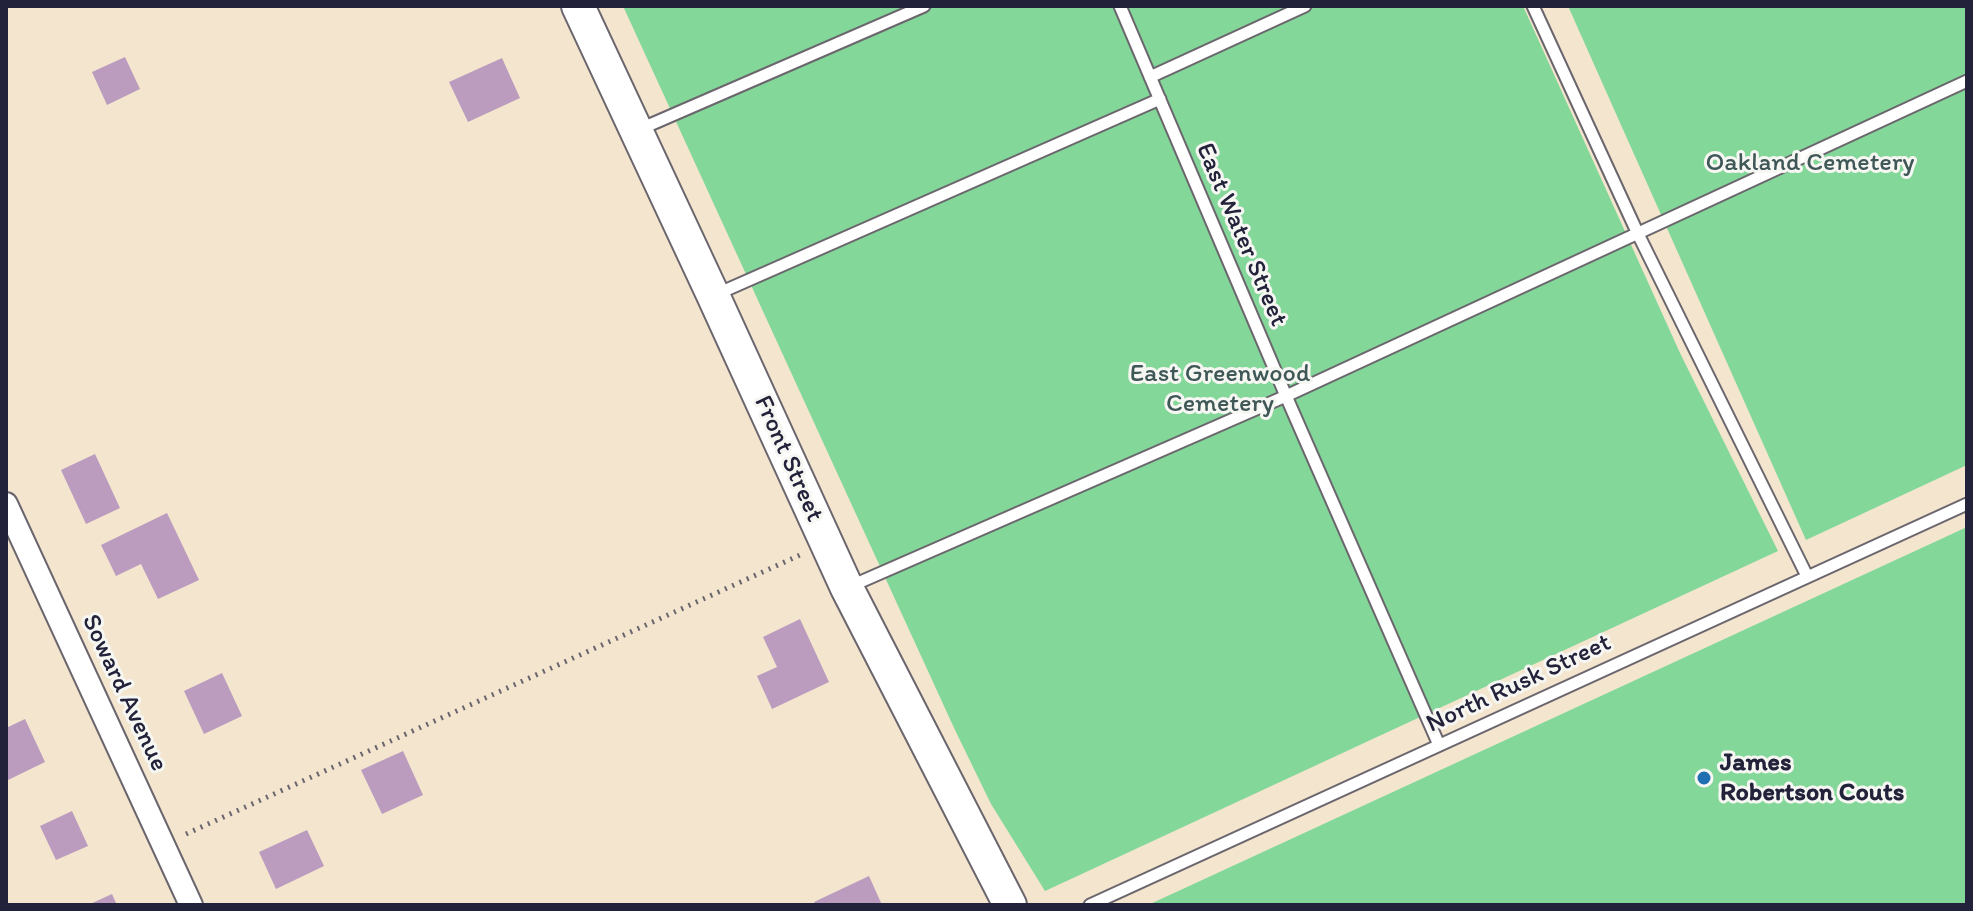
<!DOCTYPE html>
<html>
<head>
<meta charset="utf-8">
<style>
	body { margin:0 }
	#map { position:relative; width:1973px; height:911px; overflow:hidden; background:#f3e5ce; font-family:Itim,sans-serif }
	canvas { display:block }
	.frame { position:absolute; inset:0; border:8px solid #22223b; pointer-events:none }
</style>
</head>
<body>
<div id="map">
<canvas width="1973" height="911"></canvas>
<div class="frame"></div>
</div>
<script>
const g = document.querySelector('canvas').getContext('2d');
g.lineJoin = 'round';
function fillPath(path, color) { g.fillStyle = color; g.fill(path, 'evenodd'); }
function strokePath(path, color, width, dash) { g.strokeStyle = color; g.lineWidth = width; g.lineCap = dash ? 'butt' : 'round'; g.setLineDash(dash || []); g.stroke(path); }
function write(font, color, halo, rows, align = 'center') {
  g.font = font + ' Itim,sans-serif'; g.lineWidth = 6; g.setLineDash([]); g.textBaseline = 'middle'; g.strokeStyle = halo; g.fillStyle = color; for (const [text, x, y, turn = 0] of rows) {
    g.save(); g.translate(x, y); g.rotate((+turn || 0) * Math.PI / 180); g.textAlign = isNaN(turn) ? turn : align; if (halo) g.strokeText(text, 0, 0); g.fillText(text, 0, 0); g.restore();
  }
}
const green = new Path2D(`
	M623,6h900l157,347 98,198 -733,340 -54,-87 -36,-74z
	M1568,6h399v459l-161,75z
	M1967,527v378h-819z`);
const building = new Path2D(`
	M125,57l15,32 -33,16 -15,-33z
	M502,58l18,40 -52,24 -19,-40z
	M95,454l25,54 -34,16 -25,-54z
	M167,513l32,67 -41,19 -17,-35 -25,12 -15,-31z
	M800,619l29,63 -57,27 -15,-33 20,-9 -14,-30z
	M222,673l20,43 -38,18 -20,-43z
	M25,719l20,43 -39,19v-53z
	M403,751l20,44 -41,19 -21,-44z
	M72,811l16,35 -32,14 -16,-34z
	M307,830l17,36 -48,23 -17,-37z
	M869,876l13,29h-66l-2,-3z
	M112,894l5,11h-29z`);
const path = new Path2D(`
	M186,834l614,-279`);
const lane = new Path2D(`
	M1120,6l166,390 153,349
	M1533,6l105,228 169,342
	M1150,77l155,-71
	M638,130l286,-124
	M717,294l443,-195
	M851,586l435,-190 681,-315
	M1090,905l877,-401`);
const street = new Path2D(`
	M6,504l185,401`);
const secondary = new Path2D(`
	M578,6l135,289 134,293 163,317`);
const markers = [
	[1704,778,8,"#1f6fb2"]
];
const parkNames = [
	["Oakland Cemetery",1810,163],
	["East Greenwood",1220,374],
	["Cemetery",1220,404]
];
const streetNames = [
	["East Water Street",1241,235,67],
	["Front Street",788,459,66],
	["North Rusk Street",1519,684,-25],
	["Soward Avenue",124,693,65]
];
const poiNames = [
	["James",1720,763],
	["Robertson Couts",1720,793]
];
fillPath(green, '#83d799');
fillPath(building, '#bb9cbf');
strokePath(lane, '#6b666e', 15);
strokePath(street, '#6b666e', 26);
strokePath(secondary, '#6b666e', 36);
strokePath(path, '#6b666e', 5, [2, 6]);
strokePath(lane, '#fff', 11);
strokePath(street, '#fff', 22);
strokePath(secondary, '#fff', 32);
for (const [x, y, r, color] of markers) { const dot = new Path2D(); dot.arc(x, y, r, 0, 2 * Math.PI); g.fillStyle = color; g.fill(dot); strokePath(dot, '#f6f6f2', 3); }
write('26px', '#3f5857', '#f6f6f2', parkNames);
write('26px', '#22223b', '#f6f6f2', streetNames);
write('bold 26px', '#22223b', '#f6f6f2', poiNames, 'left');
</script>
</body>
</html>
